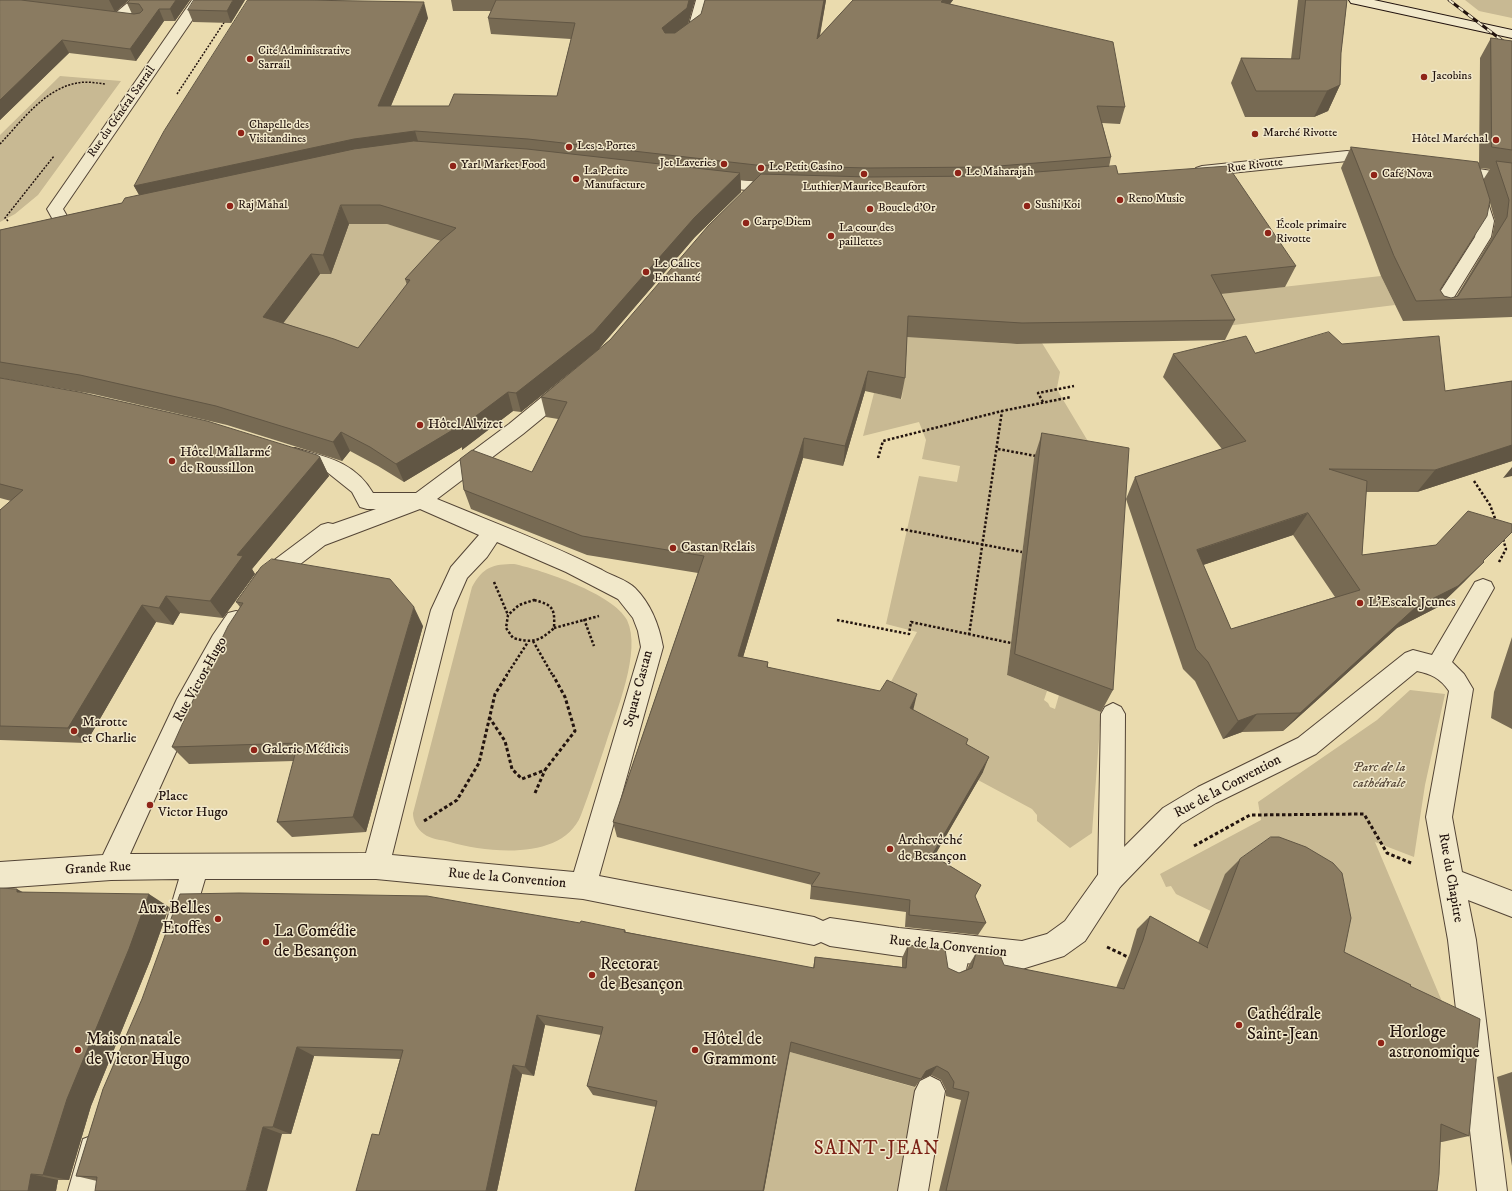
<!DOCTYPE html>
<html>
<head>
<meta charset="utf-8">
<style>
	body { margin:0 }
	canvas { display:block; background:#eadbae }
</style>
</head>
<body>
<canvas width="1512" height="1191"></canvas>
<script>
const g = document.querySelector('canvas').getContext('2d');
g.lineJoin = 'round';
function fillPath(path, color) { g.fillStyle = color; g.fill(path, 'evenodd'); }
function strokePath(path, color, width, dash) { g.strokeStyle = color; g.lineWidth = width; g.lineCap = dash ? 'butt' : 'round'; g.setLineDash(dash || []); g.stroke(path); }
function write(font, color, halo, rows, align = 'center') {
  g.font = font + ' "IM FELL DW Pica",serif'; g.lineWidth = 3; g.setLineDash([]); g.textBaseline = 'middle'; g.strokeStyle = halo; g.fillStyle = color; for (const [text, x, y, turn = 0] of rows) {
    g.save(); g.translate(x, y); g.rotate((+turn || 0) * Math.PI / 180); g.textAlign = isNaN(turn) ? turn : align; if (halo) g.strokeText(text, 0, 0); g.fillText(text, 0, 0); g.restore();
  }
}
const green = new Path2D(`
	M1465,0h47v18l-33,-7z
	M60,76l61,5 -83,114 -23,19 -15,8v-87z
	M330,224h57l65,17 -85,126 -97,-28 16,-20 24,-45h21l10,-32z
	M1381,276l14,29 -177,22 -16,-31z
	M906,335l105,9 31,-1 18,29 -3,16 2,5 30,50 -55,16 -27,216 40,16 -3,9 4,3 2,4 5,2 4,-14 42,17 -9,121 -22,15 -33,-27v-6l-5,-6 -54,-29 -95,-83 34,-65 -31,-8 33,-148 38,6 3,-16 -38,-7 4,-19 -7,-18 -56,14 11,-43 28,6z
	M514,564c28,6 100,30 113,56 15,31 -11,92 -21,123 -8,24 -16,48 -25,72 -18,46 -93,38 -131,27 -8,-2 -20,-3 -26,-8 -7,-5 -11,-13 -11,-21l59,-226c11,-20 21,-23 42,-23z
	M1410,690l35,4 -20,91 -11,72 -39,-15 79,188 -278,-136 -5,-8 -5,1 -6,-13 101,-54 -3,-18 119,-82z
	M790,1052l127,36 -19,103h-134z`);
const pathFar2 = new Path2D(`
	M177,94l48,-73
	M0,144c21,-22 44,-55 77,-61 9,-2 19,0 28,1
	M8,221l-3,-3 49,-62`);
const pathFar1 = new Path2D(`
	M1043,402l-5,-9 36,-7
	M998,449l38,7
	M878,458l5,-17 119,-30 69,-14
	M1474,481l16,24 6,16
	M901,529l121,23
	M1499,562l7,-13 -3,-10
	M494,582l14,33
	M534,600c19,5 21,8 20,28 -15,14 -22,15 -41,10l-7,-10 2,-13 11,-10z
	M584,619l10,27
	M837,620l72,14 2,-12 100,21
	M554,628l45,-12
	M969,635l33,-224
	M533,641l20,35
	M506,676l22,-34`);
const path = new Path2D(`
	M489,717l16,24 7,28 10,10 23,-9 30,-39 -10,-34 -12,-22
	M535,793l10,-23
	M424,821l33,-21 22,-37 16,-69 12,-19
	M1194,846l56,-31 114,-1 23,39 24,10
	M1107,947l23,11`);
const service = new Path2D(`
	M131,0h15l-23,21h-10l-2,-3 2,-3z
	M1113,703l8,4 4,7 -1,164 -4,9 -9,4 -9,-4 -4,-9 3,-164 4,-7z
	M956,934l10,4c5,14 2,27 -3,41l-10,4 -10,-4c-6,-14 -2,-27 3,-41z
	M930,1076l10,5 5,10 -17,100h-30l17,-100 5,-10z`);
const minor = new Path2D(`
	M192,0h14l-143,209 8,14 -2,4 -6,1 -6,-1 -10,-18z
	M696,0h14l-8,27 -15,13h-10l-2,-3 14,-12z
	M1347,151l34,5 3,3 -3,3 -5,2 -29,-3 -145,15 -6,-2 -2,-3 2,-3 6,-2z
	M1452,165l60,9v10l-66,-11 -2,-3 2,-3z
	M711,178l67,5 6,2 2,3 -2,3 -6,2 -73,-7 -2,-3 2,-3z
	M1476,186l6,2 2,3 10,30 -3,16 -48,78 -6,2 -6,-2 -3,-4 47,-74 3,-16 -10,-30 2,-3z
	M566,381l7,2 2,5 -2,5 -50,41 -86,65c55,23 112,44 165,71 10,6 25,10 33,18 16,16 24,37 28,59l-64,229 215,41 9,4 7,-3 69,10 123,13 25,-7 18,-13 37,-52 61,-61 35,-21 100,-49 107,-85 8,-3 19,5 43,-73 8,-3 8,3 3,6 -42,74 12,12 9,15 -21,128 10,55 50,19v26l-44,-17 8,40 31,251h-30l-29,-251 -22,-123 23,-126c-9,-13 -18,-17 -32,-20l-101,83 -100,49 -35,21 -61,63 -35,54 -21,15 -42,13 -123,-13 -69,-10 -9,-4 -7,3 -231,-46 -207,-20h-171l-16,54 -10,3 -10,-3 -3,-10 13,-44 -68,1 -111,8v-26l103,-7 74,-156 36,-64 15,-22 8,-2 8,2 3,7 -18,29 -35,63 -64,142 236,-1 65,-243 20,-43 28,-32 -59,-26 -95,36 -52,40 -8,3 -8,-3 -3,-6 3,-6 64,-48 7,-2 5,1 43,-15h-9l-7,-2 -8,-15 -25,-20 -39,-12 -3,-5 3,-5 7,-2c32,9 60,14 78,45h43l93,-69 50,-41zM497,542l69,30 52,27 15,19 5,13 3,16 -67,225 -182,-17 61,-245 14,-32 20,-21z
	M94,1135l11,4 4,11 -11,41h-30l15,-52z`);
const secondary = new Path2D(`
	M1349,0h25l138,30v8l-156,-34 -5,-1z`);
const rail = new Path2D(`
	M1449,0l63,48`);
const wall = new Path2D(`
	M0,0h129l-14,12 17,2 -5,-11 63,-3 -15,21h-11l-28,40 -67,-8 -69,67z
	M245,0l-14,23 -38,-1 -5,-12z
	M451,0h244l-7,24 13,-10 4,-14h121l-6,36 33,-36h100l-3,4 175,103 -5,17 -18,-1 9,34 -2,10 9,7 178,92 -11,21 -64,7 14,26 -10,20 -208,4 -110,-7 -2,41 -4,21 -36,-8 -22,75 -40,-8 -60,199 25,5v5l145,43 54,34 16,28 -49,84 47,29 -6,11 11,27 -8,12 -73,-8 1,-15 -96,-13 1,-13 1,-1 -195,-48 -4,-15 85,-249 -111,-18 -116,-46 -7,-19 68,-18 26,-53 -12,-2 -5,-20 69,-57 143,-159 -12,-1v12l-46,45 -98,114 -76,61 -8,-1 -51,39v-3l-58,35 -26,-16 -28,-15 -8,10 -115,-36 -134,-31 -93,-16v-148l122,-27 17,-8 -5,-9 294,-168 -37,88h58l108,-10 14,-57 -80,-5 -3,-16 3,-7h-38zM349,224h38l54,17 -36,38 2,6 -49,63 -75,-25 37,-49h11z
	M1298,0h49l-6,53 -1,32 -12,26 -14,6h-69l-14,-34 10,-25 50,1z
	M1491,38l21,3v276l-109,4 -22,-45 -40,-108 10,-21 128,20 1,-109zM1479,168l11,1 -7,11zM1490,203l5,18 -3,16 -36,60 -5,1 -7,-2 -4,-6z
	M1342,344l103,47 67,-10v80l-95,31h-51l-4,63 74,-10 76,-13 -29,29 -19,21 -26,25 -41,21 -114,103 -41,1 -19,7 -28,-58 -12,-12 -57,-170 9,-22 87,-28 -59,-72 10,-23 82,-1zM1293,535l42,62 -104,32 -28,-64z
	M0,378l320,79 9,19 -77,93 3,5 -32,44 -43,-5 -7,12 -17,-3 -70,121 -86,-3v-230l11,-9 -11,-3z
	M1042,433l71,257 -12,22 -94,-37 27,-217z
	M236,602l187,24 -57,206 -74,5 -15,-15 17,-61 -105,3 -17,-17 68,-140z
	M1512,637v92l-21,-11 3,-26z
	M1240,859l104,93 66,34 59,150 -27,6h-2l-3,49h-498l22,-91 -15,-4v-6l-5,-10 -10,-5 -10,4 -6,8 -125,-35 -26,139h-129l21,-84 -63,-12 -6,-9 14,-51 -56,-10 -11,51 -12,-2 -25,117h-141l23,-56 21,-76 -86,-3 -23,78h-9l-185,47 -21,-5 27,-87 477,-166 45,7 1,2 187,36 2,-11 87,10v-9l6,-13 40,23 11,5 8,-4 2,-4 7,-12 28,12 112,23 14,-35 7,-24 13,-13 48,27 27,-69z
	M24,892l145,15 -19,54 -59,145 -22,74h-11l-2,11h-56z
	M1512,1072v94l-15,-89z`);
const shadedWall = new Path2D(`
	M109,0h20l-14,12z
	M176,0h14l-15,21 -5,-12z
	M233,0h12l-14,23 -4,-12z
	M689,0h6l-7,24 -25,20 -1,-16z
	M824,0h2l-10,55 1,-16z
	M943,0h10l-14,19 2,-17z
	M424,2l4,16 -44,104 -6,-16z
	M159,9l5,12 -28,40 -6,-12z
	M62,40l7,13 -69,67v-20z
	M1340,85l-12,26 -14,6 13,-26z
	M415,131l5,17 -276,55 -10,-17 220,-47z
	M740,173l1,19 -46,45 -98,114 -76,61 -5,-19 178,-175z
	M341,205l8,19 -18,50 -8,-19z
	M311,254l9,20 -47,63 -10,-20z
	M868,371l-3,20 -22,75 2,-20z
	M508,392l5,19 -51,39v-3l-58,35 -8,-18z
	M341,432l9,19 -8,10 -9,-19z
	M804,438l-1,20 -65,216v-18z
	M1512,445v16l-95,31 18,-22z
	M320,457l9,19 -77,93 3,5 -32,44 -13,-17 27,-46z
	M1512,467v9l-9,2z
	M1308,513l-15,22 -108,36 12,-21z
	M1484,562l-20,20 -26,25 -41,21 -114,103 17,-18 116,-106z
	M166,596l14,17 -7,12 -14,-17z
	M142,605l14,17 -70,121 -18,-15z
	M414,607l9,19 -57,206 -13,-15z
	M917,694l-4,17 -3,-3z
	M1257,714l-15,18 -19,7 15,-18z
	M989,757l-6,15 -56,97 5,-14z
	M17,889l24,13 -24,-10z
	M149,894l20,13 -19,54 -59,145 -22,74 -26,-5 24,-76z
	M537,1015l8,10 -11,51 -9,-9z
	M791,1042l-27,149h-1z
	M297,1047l17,9 -23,78 -18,-7z
	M513,1065l9,9 -25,117h-11z
	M937,1066l-6,9 -10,4 5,-8z
	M263,1127l19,7 -15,57h-21z
	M31,1174l27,6 -2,11h-28z`);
const building = new Path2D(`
	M0,0h21l113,14 6,-1 3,-3 -4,-6 -12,-1 3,-3h46l-6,9h-11l-29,40 -68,-9 -62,60z
	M194,0h39l-6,11 -39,-1z
	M248,0h53l123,2 -46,104h71l5,-12 103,2 18,-73 -87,-5 8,-18h193l-2,8 -25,20 3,5h10l26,-19 4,-14h119l-7,39 36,-39h90l-2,2 172,40 12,65 -28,-1 14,51 -125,10 -118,1 -112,-3 -228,-26 -113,-8 -61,8 -220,47 30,-55z
	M1306,0h41l-6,53 -1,32 -13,6h-71l-15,-33 58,1z
	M1491,38l21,3v109l-20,-3z
	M414,141l113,8 213,24 -46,45 -100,114 -78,61 -8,-1 -52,39v-3l-60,36 -26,-17 -29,-15 -8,10 -117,-36 -136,-31 -80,-13v-132l122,-27 3,-5 229,-49zM341,205h39l76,23 -18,15 -33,36 5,1 -52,68 -24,-9 -71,-22 48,-63 12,1z
	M1351,147l127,15 12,38 -3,16 -47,74 4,6 7,2 7,-2 49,-79 2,-17 -13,-39 16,2v134l-96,4 -22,-45z
	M1116,166l2,8 110,-8 68,100 -85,9 24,45 -213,3 -114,-7 -3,62 -37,-7 -23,75 -41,-8 -66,218 30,6 -1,5 113,24 7,-11 30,14 -7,14 58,31 -2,5 23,13 -57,98 49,30 -6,11 11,27 -77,-8 1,-15 -99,-14 9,-13 -207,-51 91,-266 -122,-20 -118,-46 -4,-31 12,-9 60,22 35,-70 -26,-5 69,-57 98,-114 53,-52 107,3 119,-1z
	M1329,332l13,12 97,-8 6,55 67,-10v64l-77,25 -106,-1 38,12 -5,74 74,-10 32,-34 44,13v8l-29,29 1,1 -26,24 -42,21 -116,106 -43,1 -19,7 -30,-59 -12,-13 -61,-172 111,-36 -73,-87 73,-18 9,17zM1308,513l52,77 -129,39 -34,-79z
	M0,378l79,14 128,29 110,34 3,2 -83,98 6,1 -33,45 -44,-5 -7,12 -17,-3 -74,123 -68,-2v-216l23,-20 -23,-6z
	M1042,433l87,15 -16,242 -98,-36z
	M272,559l118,20 24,28 -61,210 -76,5 21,-79 -126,4 35,-78 21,-43 15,-23 -7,-1 25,-35z
	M1271,837h8l27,10 27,16 9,10 9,45 -7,34 67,33 -1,1 70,33 -11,117 -28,-12 -2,50 -2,17h-491l23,-99 -16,-4 1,-6 -6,-10 -11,-6 -11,5 -5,8 -130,-37 -28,149h-128l22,-90 -70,-15 16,-59 -66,-12 -12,52 -12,-2 -27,126h-130l16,-57 7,1 24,-85 -106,-3 -24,80h-10l-17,64h-151l2,-14 -21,-1 27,-87 39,-90 38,-105 59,-1 188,3 153,27 1,-2 44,9 -1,2 190,36 1,-11 91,11 2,-23 37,4 3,19 11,5 13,-5 4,-15 24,2 4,10 120,24 19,-49 7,-24 58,32 -1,-1 33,-88z
	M0,888l17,1v3l132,2 -20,55 -62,150 -24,76 -12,-1 -3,17h-28z`);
const markers = [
	[250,59,4,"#8f2418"],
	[1424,77,4,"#8f2418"],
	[241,133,4,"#8f2418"],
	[1255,134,4,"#8f2418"],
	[1496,140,4,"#8f2418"],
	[569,147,4,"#8f2418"],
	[724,164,4,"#8f2418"],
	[453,166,4,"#8f2418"],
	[761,168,4,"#8f2418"],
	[958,173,4,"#8f2418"],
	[864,174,4,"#8f2418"],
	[1374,175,4,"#8f2418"],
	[576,179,4,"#8f2418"],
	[1120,200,4,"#8f2418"],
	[230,206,4,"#8f2418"],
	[1027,206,4,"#8f2418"],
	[870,209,4,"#8f2418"],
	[746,223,4,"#8f2418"],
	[1268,233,4,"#8f2418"],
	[831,236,4,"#8f2418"],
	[646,272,4,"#8f2418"],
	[420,425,4,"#8f2418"],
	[172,461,4,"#8f2418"],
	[673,548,4,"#8f2418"],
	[1360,603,4,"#8f2418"],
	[74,731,4,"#8f2418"],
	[254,750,4,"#8f2418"],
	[150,805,4,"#8f2418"],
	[890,849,4,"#8f2418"],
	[218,919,4,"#8f2418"],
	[266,942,4,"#8f2418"],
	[592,975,4,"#8f2418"],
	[1239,1025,4,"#8f2418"],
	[1381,1043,4,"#8f2418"],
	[78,1050,4,"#8f2418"],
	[695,1050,4,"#8f2418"]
];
const farPoinames = [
	["Cité Administrative",258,52],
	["Sarrail",258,66],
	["Jacobins",1432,77],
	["Chapelle des",249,126],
	["Visitandines",249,140],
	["Marché Rivotte",1263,134],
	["Hôtel Maréchal",1488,140,"right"],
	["Les 2 Portes",577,147],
	["Jet Laveries",716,164,"right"],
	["Yarl Market Food",461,166],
	["Le Petit Casino",769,168],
	["La Petite",584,172],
	["Manufacture",584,186],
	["Le Maharajah",966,173],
	["Café Nova",1382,175],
	["Luthier Maurice Beaufort",864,188,"center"],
	["Reno Music",1128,200],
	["Raj Mahal",238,206],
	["Sushi Koi",1035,206],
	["Boucle d'Or",878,209],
	["Carpe Diem",754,223],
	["École primaire",1276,226],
	["Rivotte",1276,240],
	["La cour des",839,229],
	["paillettes",839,243],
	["Le Calice",654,265],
	["Enchanté",654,279]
];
const farStreetnames = [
	["Rue du Général Sarrail",122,112,-55],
	["Rue Rivotte",1255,166,-7]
];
const poiNames = [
	["Hôtel Alvizet",428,425],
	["Hôtel Mallarmé",180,453],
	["de Roussillon",180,469],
	["Castan Relais",681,548],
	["L'Escale Jeunes",1368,603],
	["Marotte",82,723],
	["et Charlie",82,739],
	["Galerie Médicis",262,750],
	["Place",158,797],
	["Victor Hugo",158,813],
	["Archevêché",898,841],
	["de Besançon",898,857]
];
const streetNames = [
	["Rue Victor Hugo",201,680,-61],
	["Square Castan",639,689,-75],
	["Rue de la Convention",1228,787,-28],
	["Grande Rue",98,869,-3],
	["Rue du Chapitre",1450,878,80],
	["Rue de la Convention",507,879,5],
	["Rue de la Convention",948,947,6]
];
const parkNames = [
	["Parc de la",1379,768],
	["cathédrale",1379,784]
];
const nearPoinames = [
	["Aux Belles",210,909,"right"],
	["Etoffes",210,929,"right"],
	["La Comédie",274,932],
	["de Besançon",274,952],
	["Rectorat",600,965],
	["de Besançon",600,985],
	["Cathédrale",1247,1015],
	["Saint-Jean",1247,1035],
	["Horloge",1389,1033],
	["astronomique",1389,1053],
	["Maison natale",86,1040],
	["de Victor Hugo",86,1060],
	["Hôtel de",703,1040],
	["Grammont",703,1060]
];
const nearQuarternames = [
	["SAINT-JEAN",877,1150]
];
fillPath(green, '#c8b993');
strokePath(service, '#544536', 2);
strokePath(minor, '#544536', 2);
strokePath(secondary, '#22130e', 2);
strokePath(pathFar2, '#22130e', 1.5, [2, 1.5]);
strokePath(pathFar1, '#22130e', 2.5, [2.5, 2]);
strokePath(path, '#22130e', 3, [3.5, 2.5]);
fillPath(service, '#f1e8ca');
fillPath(minor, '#f1e8ca');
fillPath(secondary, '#f1e8ca');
strokePath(rail, '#22130e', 3);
strokePath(rail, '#f1e8ca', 2, [6]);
fillPath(wall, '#776a53');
fillPath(shadedWall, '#615644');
fillPath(building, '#8a7b61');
strokePath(building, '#615644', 1);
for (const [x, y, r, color] of markers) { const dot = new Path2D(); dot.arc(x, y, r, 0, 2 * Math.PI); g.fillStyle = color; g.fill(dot); strokePath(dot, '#f1e8ca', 1.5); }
write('12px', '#22130e', '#f1e8ca', farPoinames, 'left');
write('12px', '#22130e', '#f1e8ca', farStreetnames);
write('14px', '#22130e', '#f1e8ca', poiNames, 'left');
write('14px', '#22130e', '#f1e8ca', streetNames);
write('italic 14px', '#5c4d3d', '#f1e8ca', parkNames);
write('17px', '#22130e', '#f1e8ca', nearPoinames, 'left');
g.letterSpacing = '1px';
write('19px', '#7a1f14', '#f1e8ca', nearQuarternames);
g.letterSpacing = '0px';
</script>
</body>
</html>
